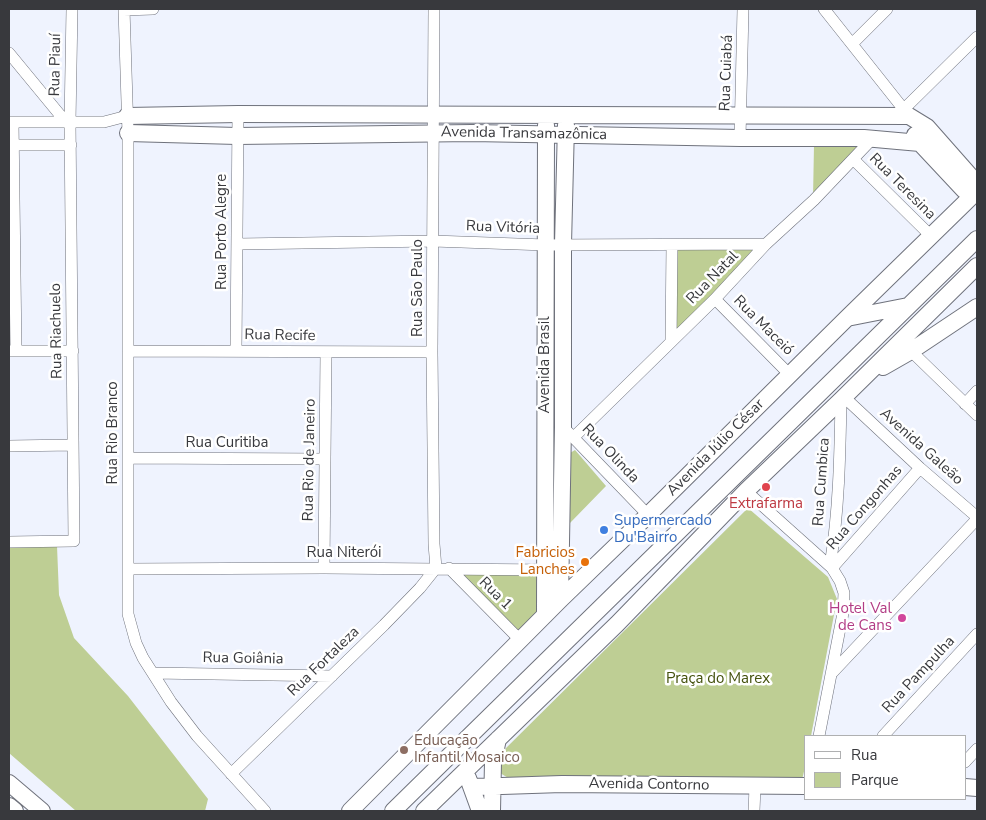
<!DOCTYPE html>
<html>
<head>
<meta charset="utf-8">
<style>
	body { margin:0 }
	#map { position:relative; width:986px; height:820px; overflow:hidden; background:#eff3fe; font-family:"Nunito Sans",sans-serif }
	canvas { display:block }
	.frame { position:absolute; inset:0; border:10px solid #38393d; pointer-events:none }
	.legend { position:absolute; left:804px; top:735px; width:162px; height:65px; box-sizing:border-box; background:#fff; border:1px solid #afb0b1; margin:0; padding:6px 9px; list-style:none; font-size:15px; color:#38393d }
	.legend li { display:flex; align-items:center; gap:10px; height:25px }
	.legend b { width:25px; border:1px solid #afb0b1 }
</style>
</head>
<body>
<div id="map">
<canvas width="986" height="820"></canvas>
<div class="frame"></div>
<ul class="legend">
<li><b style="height:6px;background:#fff"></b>Rua</li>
<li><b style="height:14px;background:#bece94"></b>Parque</li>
</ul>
</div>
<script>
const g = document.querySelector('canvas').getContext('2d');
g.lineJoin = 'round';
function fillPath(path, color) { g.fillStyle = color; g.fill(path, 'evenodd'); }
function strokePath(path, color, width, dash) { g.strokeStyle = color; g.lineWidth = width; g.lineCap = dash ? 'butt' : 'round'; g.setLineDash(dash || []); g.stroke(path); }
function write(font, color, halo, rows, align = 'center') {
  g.font = font + ' "Nunito Sans",sans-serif'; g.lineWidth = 5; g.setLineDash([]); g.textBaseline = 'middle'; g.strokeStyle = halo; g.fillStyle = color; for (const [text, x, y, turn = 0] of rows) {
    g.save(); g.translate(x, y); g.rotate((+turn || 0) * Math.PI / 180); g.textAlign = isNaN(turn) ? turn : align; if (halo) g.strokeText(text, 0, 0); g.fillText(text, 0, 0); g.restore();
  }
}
const green = new Path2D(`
	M863,143l-50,55 1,-53z
	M673,245h94l-96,93z
	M575,450l31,36 -36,37v-70z
	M748,508l80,69 9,22 -26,137h-6v31l-3,13 -292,-1 -10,-6 -2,-9 5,-13z
	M9,545l48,1 2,49 15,43 54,58 80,103 -3,12h-129l-67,-58z
	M463,574l77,1v39l-20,20z`);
const street = new Path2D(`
	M124,9l4,124v481l8,29 7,15 28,44 26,34 68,75
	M824,9l85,107
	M124,10l29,-1
	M853,43l34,-34
	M9,53l56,68
	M904,109l73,-72
	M9,122h95l23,-6
	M13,122l3,229
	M740,138l3,-129
	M13,145h58
	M853,159l78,77
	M238,244l195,-3 113,4 220,-1
	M715,299l75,76
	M671,342l1,-97
	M236,350l2,-236
	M10,351h63
	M128,351l304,1
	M911,351l66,64
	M844,397l76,71 57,49
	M965,404l12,-13
	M568,432l80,83
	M574,437l141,-138 51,-55 48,-44 59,-62
	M9,446l64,-1
	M128,458l197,1
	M746,491l86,77 8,13 4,12 -1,20 -24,123
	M9,542l65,-1 -4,-419 2,-113
	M830,566c9,-55 10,-111 11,-166
	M324,568l2,-216
	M449,568l72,73
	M832,568l88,-100
	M128,569l196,-1 227,2
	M833,672l144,-153
	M154,673l178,3
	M883,736l94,-102
	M965,762l12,-13
	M231,774l153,-149 36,-37 16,-20 -2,-24 -2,-192 2,-343
	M754,811l1,-24`);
const secondary = new Path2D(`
	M127,116l111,-2 671,2 18,11 45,51 4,14
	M128,133l109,3 235,-3 268,5h124l56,5
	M915,135l5,8 44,47 13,4
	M847,318l61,-12
	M883,367l28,-16 66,-44
	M560,600l3,-173v-183l3,-119
	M545,615l1,-490
	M468,778l12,33
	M9,783l33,28
	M472,787l90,-3 243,2
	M965,787l12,1
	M9,806l6,5
	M350,811l210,-211 88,-85 199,-197 125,-122
	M393,811l584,-572
	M424,811l193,-187 129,-133 95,-91 136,-134
	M492,811l1,-49 5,-23`);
const markers = [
	[766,487,5,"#e0444e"],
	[604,530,5,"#3f7fe0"],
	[585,562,5,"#e8710a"],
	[902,618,5,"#d1479c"],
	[404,750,5,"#8d6e63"]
];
const streetNames = [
	["Rua Piauí",56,65,-89],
	["Rua Cuiabá",727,73,-88],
	["Avenida Transamazônica",524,134,1],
	["Rua Teresina",902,187,45],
	["Rua Vitória",503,228,2],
	["Rua Porto Alegre",222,232,-90],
	["Rua Natal",713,278,-46],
	["Rua São Paulo",418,288,-90],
	["Rua Maceió",763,326,45],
	["Rua Riachuelo",57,331,-91],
	["Rua Recife",280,336,1],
	["Avenida Brasil",545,365,-90],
	["Rua Rio Branco",113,433,-90],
	["Rua Curitiba",227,443],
	["Avenida Galeão",921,447,42],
	["Avenida Júlio César",716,448,-45],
	["Rua Olinda",610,454,46],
	["Rua Rio de Janeiro",310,460,-89],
	["Rua Cumbica",822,482,-86],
	["Rua Congonhas",865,508,-49],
	["Rua Niterói",344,553],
	["Rua 1",495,594,45],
	["Rua Goiânia",243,659,1],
	["Rua Fortaleza",324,662,-44],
	["Rua Pampulha",919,675,-47],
	["Avenida Contorno",649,785,1]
];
const healthNames = [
	["Extrafarma",766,504]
];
const shopNames = [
	["Supermercado",614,521],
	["Du'Bairro",614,538]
];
const foodNames = [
	["Fabricios",575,553],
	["Lanches",575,570]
];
const hotelNames = [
	["Hotel Val",892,609],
	["de Cans",892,626]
];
const parkNames = [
	["Praça do Marex",718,679]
];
const educationNames = [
	["Educação",414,741],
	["Infantil Mosaico",414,758]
];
fillPath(green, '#bece94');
strokePath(street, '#6f727c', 12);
strokePath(secondary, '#6f727c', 18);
strokePath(street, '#fff', 11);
strokePath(secondary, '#fff', 16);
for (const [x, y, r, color] of markers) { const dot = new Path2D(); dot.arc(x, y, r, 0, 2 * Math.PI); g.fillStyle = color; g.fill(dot); strokePath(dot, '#fff', 2); }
write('15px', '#38393d', '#fff', streetNames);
write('15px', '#be3a42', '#fff', healthNames);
write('15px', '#366cbe', '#fff', shopNames, 'left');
write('15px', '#c56008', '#fff', foodNames, 'right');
write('15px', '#b23c85', '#fff', hotelNames, 'right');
write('15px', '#44510d', '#fff', parkNames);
write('15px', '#785e54', '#fff', educationNames, 'left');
</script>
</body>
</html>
